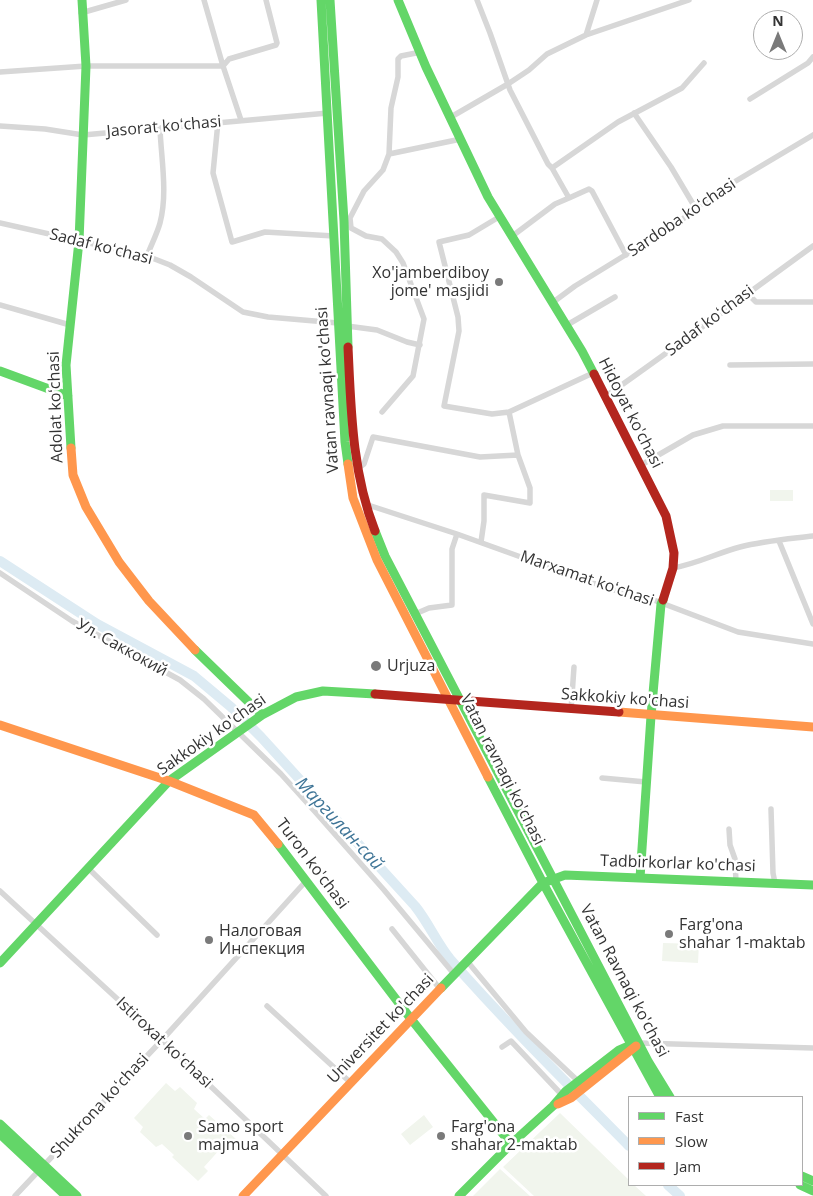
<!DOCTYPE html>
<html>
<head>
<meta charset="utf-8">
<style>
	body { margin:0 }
	#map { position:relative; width:813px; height:1196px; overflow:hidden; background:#fff; font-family:"Open Sans",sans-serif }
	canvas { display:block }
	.legend { position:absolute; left:628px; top:1096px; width:175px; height:90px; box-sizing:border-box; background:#fff; border:1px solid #adadad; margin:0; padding:6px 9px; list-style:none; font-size:15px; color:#333 }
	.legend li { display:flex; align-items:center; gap:10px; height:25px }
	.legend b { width:25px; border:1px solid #adadad }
	.north { position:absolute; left:753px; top:10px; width:50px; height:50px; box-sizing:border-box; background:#fff; border:1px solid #adadad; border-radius:50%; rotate:0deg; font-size:14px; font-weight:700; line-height:20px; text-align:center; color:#333 }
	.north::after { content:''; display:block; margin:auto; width:18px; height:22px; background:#7a7a7a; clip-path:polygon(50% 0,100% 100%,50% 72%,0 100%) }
</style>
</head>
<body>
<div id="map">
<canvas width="813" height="1196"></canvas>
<ul class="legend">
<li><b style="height:6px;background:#63d668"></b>Fast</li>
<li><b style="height:6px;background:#ff974d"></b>Slow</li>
<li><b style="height:6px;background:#b3261e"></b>Jam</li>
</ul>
<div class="north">N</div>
</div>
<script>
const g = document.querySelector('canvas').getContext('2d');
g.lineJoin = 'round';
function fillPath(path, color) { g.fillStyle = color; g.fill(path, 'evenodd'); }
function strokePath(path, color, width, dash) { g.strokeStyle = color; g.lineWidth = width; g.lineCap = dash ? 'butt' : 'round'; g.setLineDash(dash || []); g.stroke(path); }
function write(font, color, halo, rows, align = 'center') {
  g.font = font + ' "Open Sans",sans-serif'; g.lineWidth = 5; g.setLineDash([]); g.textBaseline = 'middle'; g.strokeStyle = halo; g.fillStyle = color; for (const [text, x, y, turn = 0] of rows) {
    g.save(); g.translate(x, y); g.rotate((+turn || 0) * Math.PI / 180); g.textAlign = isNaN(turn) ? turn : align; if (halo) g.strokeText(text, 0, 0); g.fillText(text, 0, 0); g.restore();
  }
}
const green = new Path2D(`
	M770,490h23v11h-23z
	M663,943l36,1 -1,19 -36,-2z
	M166,1083l9,8 5,-4 17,16 -3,6 11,10 4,-4 27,24 -10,11 -4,-3 -18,20 4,4 -10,10 -26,-24 2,-2 -12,-11 -6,3 -16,-15 3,-5 -9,-9z
	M560,1113l69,67v5h5l12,11h-112l-31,-29z
	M424,1115l9,12 -23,18 -9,-11z
	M500,1169l30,27h-57z`);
const river = new Path2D(`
	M0,561l97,63 97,52 37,31 30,30 154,169c13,16 22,37 35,53 57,65 119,126 179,187
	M668,1185l12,11`);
const street = new Path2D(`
	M204,0l19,66 18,54
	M477,0l13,33 20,57 38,74 4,4
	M81,13l45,-13
	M586,35l103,-35
	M0,72l86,-6h137l6,-7 47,-14 1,-2 -11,-43
	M750,99l58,-36 5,-6
	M634,113l37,54 25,42
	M451,117l57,-33 21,-14 18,-16 39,-19 11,-35
	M218,122l-5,51 19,69 33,-10 69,4
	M0,126l45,3 38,6 245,-22
	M389,154l72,-15
	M569,198l20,-9 3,2 34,64
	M499,217l-30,18 -30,7 19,75 1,14 -15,75 48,8 17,-2 84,-39
	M350,218l1,10 15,8 16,3 14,13 7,11 21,56 -11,57 -31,36
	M348,219l2,-1 14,-27 19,-21 6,-16 2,-46 7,-31v-18l3,-3 20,-4
	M0,223l147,33 23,9 21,12 52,35 25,5 70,6
	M511,237l44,-33 14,-6 -17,-30 66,-46 64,-34 22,-25
	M147,256c4,-11 10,-22 13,-33 8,-30 1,-65 0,-95
	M747,293l9,9h57
	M552,303l23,-17 104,-64 35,-28 99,-59
	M0,305l70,20
	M567,325l48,-28
	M347,326l30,4 30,12 13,3
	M730,365l83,-1
	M606,396c70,-49 138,-100 207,-150
	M641,465l52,-30 30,-9h90
	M357,469l7,-5 9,-27 107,20 38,-2
	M365,504l92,30 150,54 44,11 87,33 75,12
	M779,541l34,83
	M481,542l3,-21v-26l46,8v-15l-12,-33 -9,-43
	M673,568c24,-4 44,-15 67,-21 24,-6 49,-8 73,-11
	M0,573l72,48 108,59 24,19 77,75 36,40 67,76 70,84
	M415,614l14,-6 23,-3v-56l5,-15
	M571,710l3,-43
	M602,778l44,4
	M771,809l2,64 2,10
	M729,829l1,16 5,14 1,23
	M89,869l68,66
	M0,891l162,149 164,156
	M392,929l48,60
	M467,961l59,71 52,49
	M267,1006l84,77
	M639,1043l174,5
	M502,1047l9,-6 51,54
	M15,1196l147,-156 144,-159`);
const fast = new Path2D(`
	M321,0l24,442 3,22
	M330,0l14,221 4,126
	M398,0l28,67 62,130 94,154 12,23
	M0,371l68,25
	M71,448l-5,-83 13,-124 7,-175 -4,-66
	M375,531l10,25 263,505 22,36
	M195,650l67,65
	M488,777l55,106 117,214
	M278,844l133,175 100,125
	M640,878l11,-162 10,-112 2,-4
	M0,963l169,-182 93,-66 34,-18 27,-6 52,3
	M441,988l102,-105 22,-8 248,10
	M0,1124l77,72
	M0,1134l66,62
	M802,1176l11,5
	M800,1185l13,6
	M459,1196l52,-52 42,-38 13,-15 53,-41 16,-7`);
const slow = new Path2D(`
	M71,448l2,27 13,32 33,55 30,39 46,49
	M348,464l5,34 24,62 111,217
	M619,712l194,15
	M0,725l169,56 85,34 24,29
	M558,1104l13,-6 65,-52
	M243,1196l198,-208`);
const jam = new Path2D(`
	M348,347c3,63 4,125 27,184
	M594,374l72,142 8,37 -1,15 -10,32
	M375,694l244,18`);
const markers = [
	[499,282,5,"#7a7a7a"],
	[376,666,6,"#7a7a7a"],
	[669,934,5,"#7a7a7a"],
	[209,940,5,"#7a7a7a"],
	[188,1136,5,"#7a7a7a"],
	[441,1136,5,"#7a7a7a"]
];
const streetNames = [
	["Jasorat koʻchasi",164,127,-5],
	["Sardoba koʻchasi",682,218,-34],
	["Sadaf koʻchasi",101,247,14],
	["Sadaf koʻchasi",710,321,-37],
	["Vatan ravnaqi ko'chasi",328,390,-94],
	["Adolat koʻchasi",56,407,-92],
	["Hidoyat ko'chasi",630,413,63],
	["Marxamat koʻchasi",587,579,19],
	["Ул. Саккокий",122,648,29],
	["Sakkokiy ko'chasi",625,699,4],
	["Sakkokiy ko'chasi",212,735,-35],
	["Vatan ravnaqi ko'chasi",502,770,63],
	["Turon ko'chasi",312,864,53],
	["Tadbirkorlar ko'chasi",678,864,2],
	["Vatan Ravnaqi ko'chasi",624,981,62],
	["Universitet ko'chasi",381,1029,-46],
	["Istiroxat koʻchasi",164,1043,43],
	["Shukrona koʻchasi",100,1106,-47]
];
const poiNames = [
	["Xo'jamberdiboy",489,273,"right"],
	["jome' masjidi",489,291,"right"],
	["Urjuza",387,666],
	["Farg'ona",679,925],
	["shahar 1-maktab",679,943],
	["Налоговая",219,931],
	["Инспекция",219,949],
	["Samo sport",198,1127],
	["majmua",198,1145],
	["Farg'ona",451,1127],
	["shahar 2-maktab",451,1145]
];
const waterNames = [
	["Маргилан-сай",339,824,47]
];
fillPath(green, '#f1f5ed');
strokePath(river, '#ddebf3', 10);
strokePath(street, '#d7d7d7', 5.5);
strokePath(fast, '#63d668', 9);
strokePath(slow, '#ff974d', 9);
strokePath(jam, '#b3261e', 9);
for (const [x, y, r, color] of markers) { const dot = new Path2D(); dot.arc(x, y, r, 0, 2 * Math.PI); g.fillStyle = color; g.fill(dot); strokePath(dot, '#fff', 2); }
write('16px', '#333', '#fff', streetNames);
write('16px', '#333', '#fff', poiNames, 'left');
write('italic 18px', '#3f7597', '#fff', waterNames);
</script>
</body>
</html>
